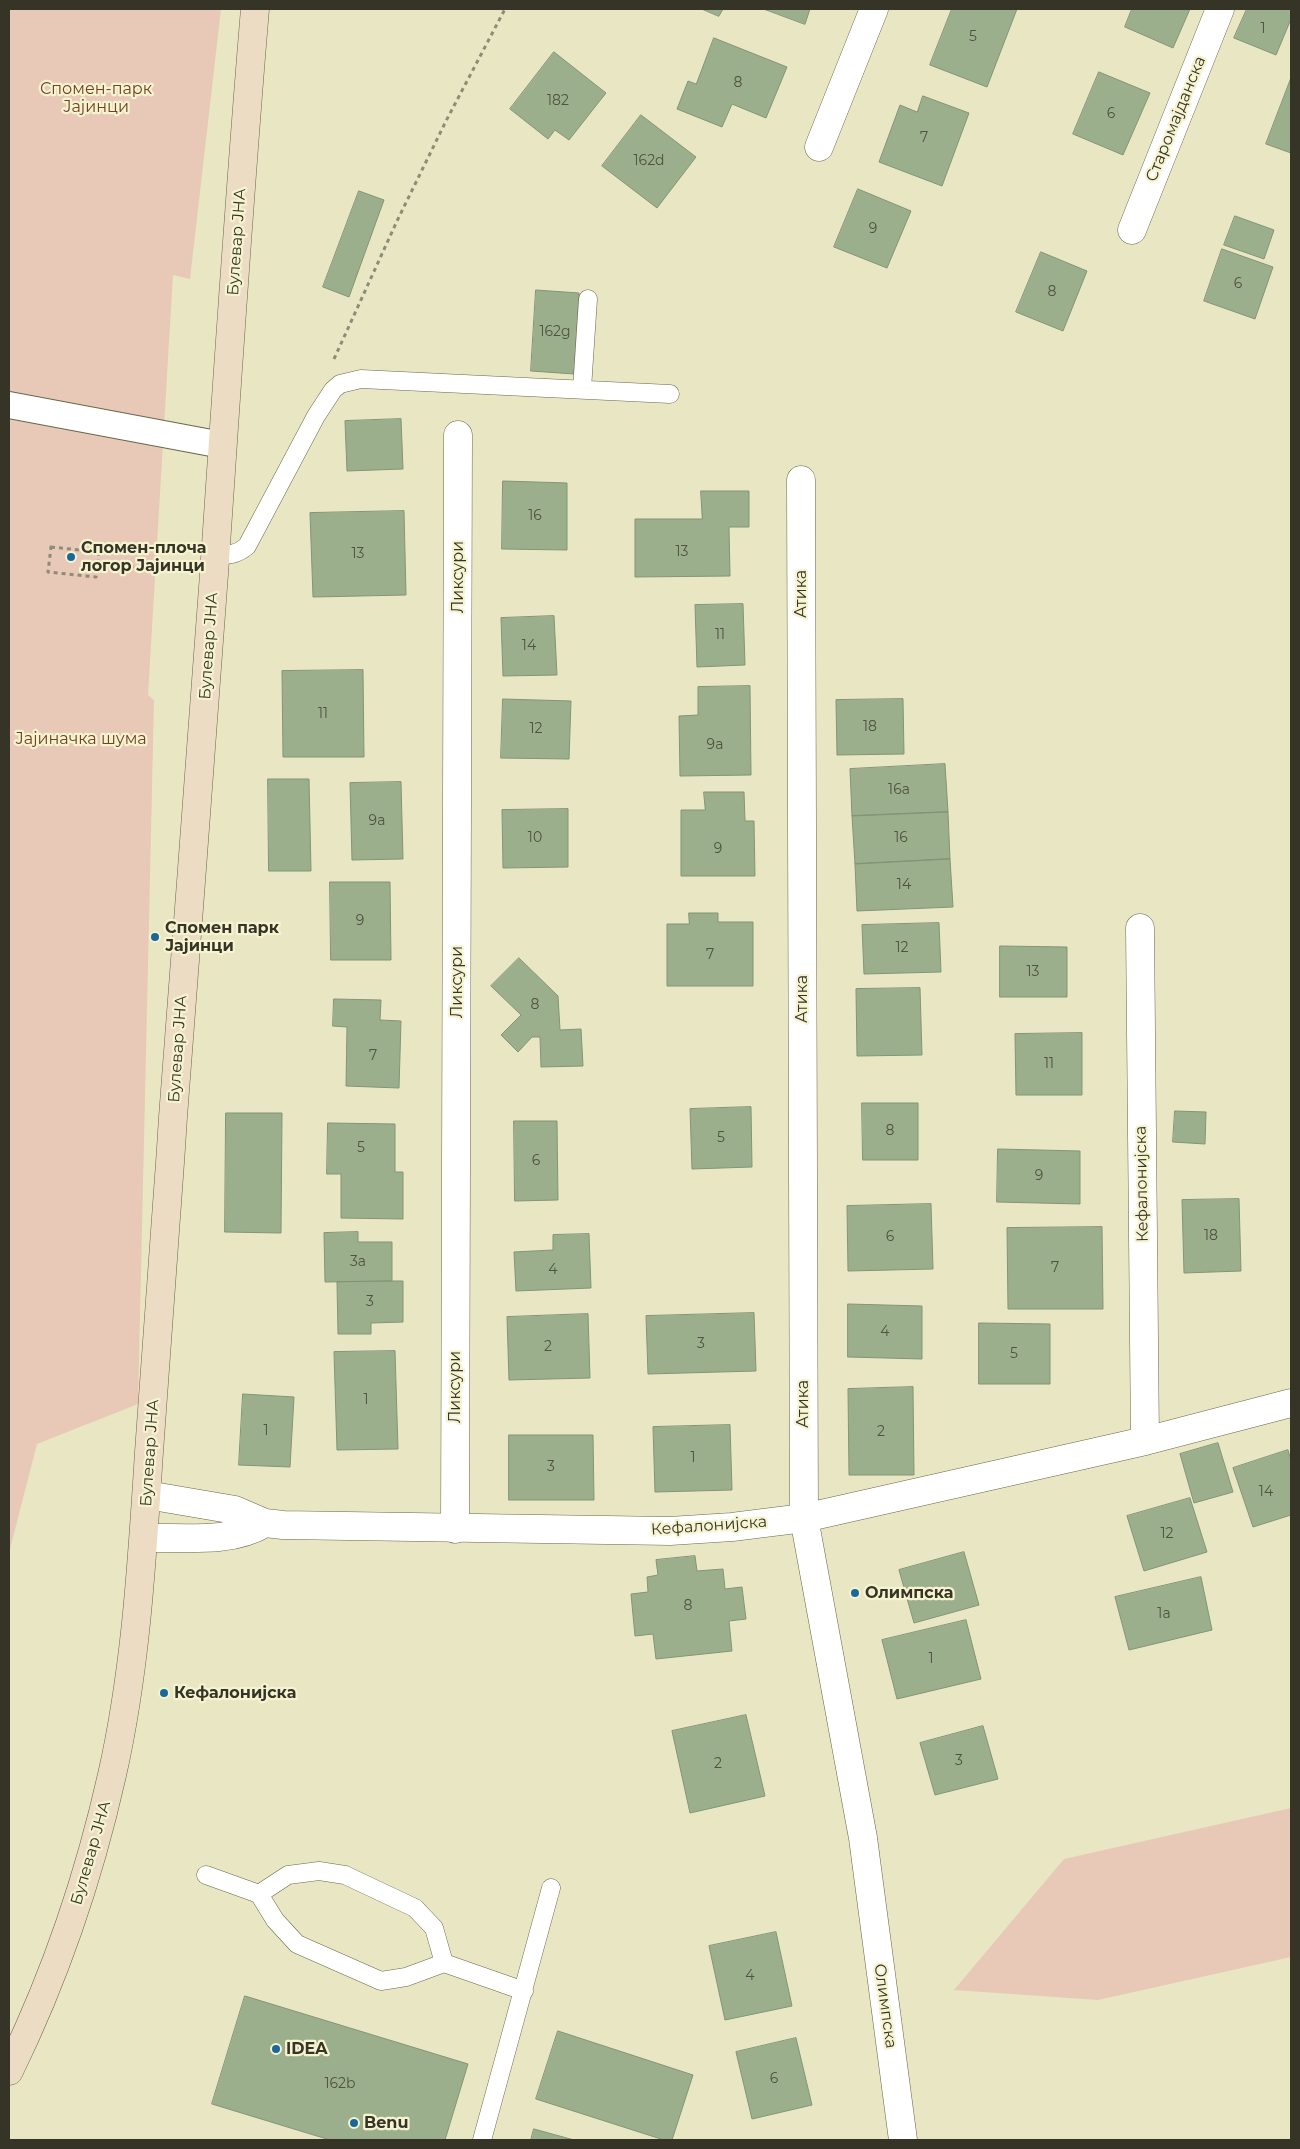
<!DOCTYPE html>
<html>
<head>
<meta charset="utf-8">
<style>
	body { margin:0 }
	#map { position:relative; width:1300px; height:2149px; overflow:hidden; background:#e8e6c3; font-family:Montserrat,sans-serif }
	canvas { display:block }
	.frame { position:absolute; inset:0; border:10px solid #353427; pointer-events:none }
</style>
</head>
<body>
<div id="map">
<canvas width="1300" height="2149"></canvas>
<div class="frame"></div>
</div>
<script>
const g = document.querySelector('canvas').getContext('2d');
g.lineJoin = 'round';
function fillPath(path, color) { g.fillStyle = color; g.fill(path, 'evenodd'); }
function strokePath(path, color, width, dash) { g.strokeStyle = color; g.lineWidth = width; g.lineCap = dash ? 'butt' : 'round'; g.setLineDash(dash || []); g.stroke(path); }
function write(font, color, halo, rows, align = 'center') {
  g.font = font + ' Montserrat,sans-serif'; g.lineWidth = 4.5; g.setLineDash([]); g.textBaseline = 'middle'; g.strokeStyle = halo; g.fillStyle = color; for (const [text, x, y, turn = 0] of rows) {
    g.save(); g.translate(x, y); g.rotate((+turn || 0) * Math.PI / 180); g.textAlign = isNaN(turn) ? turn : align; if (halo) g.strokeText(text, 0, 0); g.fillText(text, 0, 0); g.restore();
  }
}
const green = new Path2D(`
	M9,9h212l-31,270 -17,-4 -25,420 6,5 -16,704 -101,40 -28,109z
	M1291,1808v149l-193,43 -144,-10 110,-131z`);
const building = new Path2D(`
	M702,9h21l-4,7z
	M764,9h46l-5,15z
	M952,9h65l-30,78 -57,-22z
	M1132,9h58l-17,39 -48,-21z
	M1247,9h44v10l-15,36 -42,-17z
	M714,38l73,29 -21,51 -34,-14 -10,23 -45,-18 11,-28 8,3z
	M554,52l52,41 -37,47 -14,-10 -7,9 -38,-30z
	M1099,72l51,21 -27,62 -50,-21z
	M1291,78v75l-25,-9z
	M923,96l46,17 -27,73 -63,-24 21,-57 17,7z
	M641,115l55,42 -39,51 -55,-42z
	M858,189l53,22 -24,57 -53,-21z
	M359,191l25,9 -35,97 -26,-10z
	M1235,216l39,14 -10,29 -40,-14z
	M1222,249l51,18 -18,52 -51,-18z
	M1041,252l46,19 -24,60 -47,-19z
	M536,290l43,3 -5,81 -43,-3z
	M401,419l2,50 -56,2 -2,-50z
	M503,481l64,2v67l-65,-1z
	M701,491h48v36h-20l1,49 -95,1v-58h67z
	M404,511l2,84 -93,2 -3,-84z
	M743,604l2,61 -48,2 -2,-62z
	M554,616l3,59 -54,1 -2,-58z
	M363,670l1,87h-81l-1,-86z
	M750,686l1,89 -71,1 -1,-60 19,-1v-28z
	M503,699l68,2 -2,58 -68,-1z
	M903,699l1,55 -67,1 -1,-55z
	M945,764l3,48 -96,4 -2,-47z
	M268,779h41l2,92h-42z
	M401,782l2,77 -51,1 -2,-77z
	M704,792h40l1,29h9l1,55h-74v-66h24z
	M568,809v58l-65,1 -1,-58z
	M948,812l2,47 -95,5 -3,-48z
	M950,859l3,48 -96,4 -2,-47z
	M330,882h60l1,78h-60z
	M689,913h29v9h35v64h-86v-62h22z
	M939,923l2,49 -77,2 -2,-49z
	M1000,946l67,1v50h-67z
	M519,958l39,38 2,34 21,-1 2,37 -42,1 -1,-30h-8l-14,15 -17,-17 20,-20 -30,-29z
	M920,988l2,67 -65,1 -1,-67z
	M334,999l47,1 -1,20 21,1 -2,67 -53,-2 1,-59 -14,-1z
	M1082,1033v62h-66l-1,-61z
	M862,1103h56v57h-55z
	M751,1107l1,60 -60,2 -2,-60z
	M1175,1111l31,1 -1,32 -32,-2z
	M226,1113h56l-1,120 -56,-1z
	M514,1121h43l1,79 -43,1z
	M328,1123l67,1v48h8v47l-62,-1v-44h-14z
	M998,1149l82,2v53l-83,-2z
	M1239,1199l2,72 -57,2 -2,-73z
	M931,1204l2,65 -85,2 -1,-65z
	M1102,1227l1,82h-95l-1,-81z
	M358,1232v10h34v39l-67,1 -1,-49z
	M589,1234l2,54 -75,3 -2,-39 39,-2v-15z
	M392,1281h11v41l-32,1v11h-33l-1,-52z
	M848,1304l74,2v53l-74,-2z
	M754,1313l2,58 -108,3 -2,-58z
	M588,1314l2,64 -81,2 -2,-63z
	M979,1323l71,1v60h-71z
	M395,1351l3,98 -61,1 -3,-98z
	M913,1387l1,88h-65l-1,-86z
	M243,1394l51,3 -4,70 -51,-2z
	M730,1425l2,65 -77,2 -2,-65z
	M509,1435h84l1,65h-85z
	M1218,1443l15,49 -39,11 -14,-49z
	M1288,1450l3,10v55l-38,12 -20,-59z
	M1190,1498l17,54 -63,19 -17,-55z
	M964,1552l15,53 -65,18 -15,-53z
	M695,1556l2,15 26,-2 2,20 17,-2 4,32 -17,2 3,30 -76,8 -3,-25 -18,2 -4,-42 17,-2 -1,-15 11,-2 -2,-15z
	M1201,1577l11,53 -83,20 -14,-53z
	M966,1620l15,59 -84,20 -15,-59z
	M746,1715l19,81 -75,17 -18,-82z
	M983,1726l15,53 -63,16 -15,-52z
	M776,1932l16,74 -67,14 -16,-74z
	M245,1996l223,68 -23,76h-115l-118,-36z
	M558,2031l135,44 -21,65h-8l-128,-41z
	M796,2038l16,67 -60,14 -16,-67z
	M534,2129l40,11h-43z`);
const path = new Path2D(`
	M334,359l63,-138 49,-100 59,-112
	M51,547l48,5 -3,25 -48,-5z
	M98,563l86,9`);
const service = new Path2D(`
	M582,389l6,-90
	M215,555c13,0 22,0 32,-9l69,-130 17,-26 7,-6 21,-5 309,15
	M206,1875l53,19 16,26 22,24 84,37 25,-4 38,-14 80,28
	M259,1894l29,-19 31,-4 26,4 70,33 19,20 10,35
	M482,2140l69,-252`);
const pedestrian = new Path2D(`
	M9,405l213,40`);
const minor = new Path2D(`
	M819,147l55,-138
	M1132,230l88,-221
	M801,480l3,1038 341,-77 146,-38
	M1140,928l5,513
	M455,1529l3,-1094`);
const tertiary = new Path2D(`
	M147,1495l88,15 30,13 18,2 387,6 62,-4 72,-9 59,320 40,302
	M144,1538c40,-1 86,6 121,-15`);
const secondary = new Path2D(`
	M9,2071c46,-94 80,-194 103,-296 24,-106 30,-215 37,-323 8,-111 17,-223 24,-335 13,-181 29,-362 41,-543 13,-189 25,-377 41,-565`);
const markers = [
	[71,557,5,"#1a689a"],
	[155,937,5,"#1a689a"],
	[855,1593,5,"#1a689a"],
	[164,1693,5,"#1a689a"],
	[276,2049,5,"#1a689a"],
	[354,2123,5,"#1a689a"]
];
const numberNames = [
	["1",1263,29],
	["5",973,37],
	["8",738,83],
	["182",558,101],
	["6",1111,114],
	["7",924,138],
	["162d",649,161],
	["9",873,229],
	["6",1238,284],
	["8",1052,292],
	["162g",555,332],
	["16",535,516],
	["13",682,552],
	["13",358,554],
	["11",720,635],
	["14",529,646],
	["11",323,714],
	["18",870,727],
	["12",536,729],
	["9a",715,745],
	["16a",899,790],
	["9a",377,821],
	["10",535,838],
	["16",901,838],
	["9",718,849],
	["14",904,885],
	["9",360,921],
	["12",902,948],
	["7",710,955],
	["13",1033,972],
	["8",535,1005],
	["7",373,1056],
	["11",1049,1064],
	["8",890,1131],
	["5",721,1138],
	["5",361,1148],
	["6",536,1161],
	["9",1039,1176],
	["18",1211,1236],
	["6",890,1237],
	["3a",358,1262],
	["7",1055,1268],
	["4",553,1270],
	["3",370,1302],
	["4",885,1332],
	["3",701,1344],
	["2",548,1347],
	["5",1014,1354],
	["1",366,1400],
	["1",266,1431],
	["2",881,1432],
	["1",693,1458],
	["3",551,1467],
	["14",1266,1492],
	["12",1167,1534],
	["8",688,1606],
	["1a",1164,1614],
	["1",931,1659],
	["3",959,1761],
	["2",718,1764],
	["4",750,1976],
	["6",774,2079],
	["162b",340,2084]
];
const parkNames = [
	["Спомен-парк",96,89],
	["Јајинци",96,107],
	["Јајиначка шума",81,739]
];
const streetNames = [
	["Старомајданска",1176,119,-68],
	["Булевар ЈНА",237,242,-86],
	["Ликсури",458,577,-90],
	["Атика",801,594,-90],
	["Булевар ЈНА",209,646,-86],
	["Ликсури",457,982,-90],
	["Атика",802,999,-90],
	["Булевар ЈНА",178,1049,-86],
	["Кефалонијска",1142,1184,-91],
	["Ликсури",455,1387,-90],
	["Атика",803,1404,-90],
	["Булевар ЈНА",150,1453,-86],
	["Кефалонијска",709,1526,-4],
	["Булевар ЈНА",91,1853,-74],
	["Олимпска",885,2006,82]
];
const poiNames = [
	["Спомен-плоча",81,548],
	["логор Јајинци",81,566],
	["Спомен парк",165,928],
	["Јајинци",165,946],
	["Олимпска",865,1593],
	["Кефалонијска",174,1693],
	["IDEA",286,2049],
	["Benu",364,2123]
];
fillPath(green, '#e8c9b8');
fillPath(building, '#9caf8d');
strokePath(building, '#839477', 1);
strokePath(service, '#696749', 19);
strokePath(pedestrian, '#696749', 28);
strokePath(minor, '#696749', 29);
strokePath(tertiary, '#696749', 29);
strokePath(secondary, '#696749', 29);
strokePath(path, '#8d8c74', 3, [4, 4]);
strokePath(service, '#fff', 18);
strokePath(pedestrian, '#fff', 26);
strokePath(minor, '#fff', 28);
strokePath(tertiary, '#fff', 28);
strokePath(secondary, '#ebdcc3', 28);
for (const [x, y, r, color] of markers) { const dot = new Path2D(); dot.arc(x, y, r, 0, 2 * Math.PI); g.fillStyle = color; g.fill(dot); strokePath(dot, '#f5f3d0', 2); }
write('14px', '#4f5340', null, numberNames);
write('16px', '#734024', '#f5f3d0', parkNames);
write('16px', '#353427', '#f5f3d0', streetNames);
write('bold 16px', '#353427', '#f5f3d0', poiNames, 'left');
</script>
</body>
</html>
